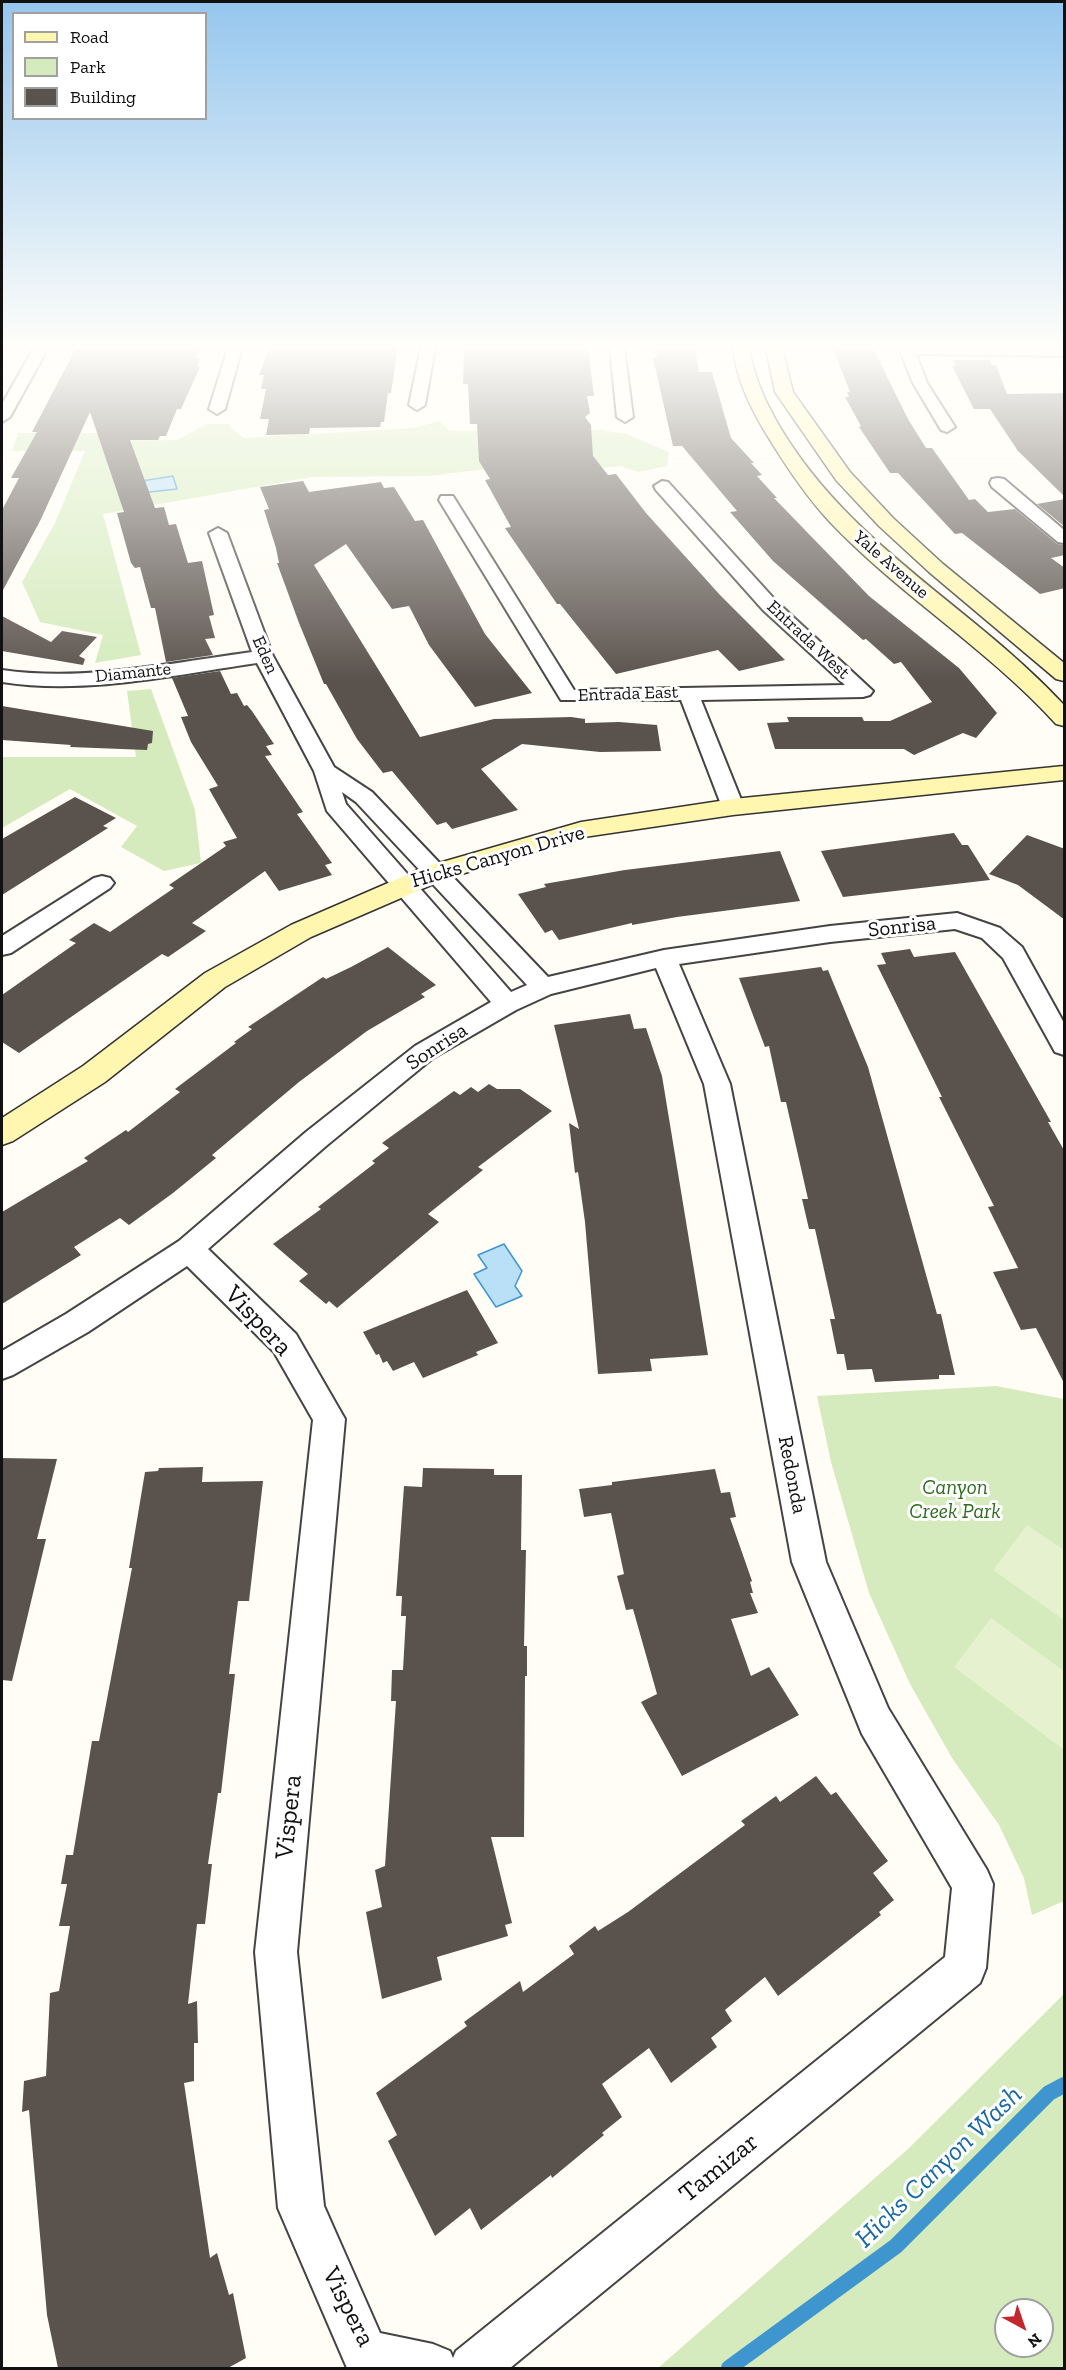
<!DOCTYPE html>
<html>
<head>
<meta charset="utf-8">
<style>
	body { margin:0 }
	#map { position:relative; width:1066px; height:2370px; overflow:hidden; background:#fffdf5; font-family:"Zilla Slab",serif }
	canvas { display:block }
	.frame { position:absolute; inset:0; border:3px solid #111; pointer-events:none }
	.legend { position:absolute; left:12px; top:12px; width:195px; height:108px; box-sizing:border-box; background:#fff; border:2px solid #a0a0a0; margin:0; padding:8px 10px; list-style:none; font-size:18px; color:#111 }
	.legend li { display:flex; align-items:center; gap:12px; height:30px }
	.legend b { width:30px; border:2px solid #a0a0a0 }
	.north { position:absolute; left:994px; top:2298px; width:60px; height:60px; box-sizing:border-box; background:#fff; border:2px solid #a0a0a0; border-radius:50%; rotate:140deg; font-size:16px; font-weight:700; line-height:24px; text-align:center; color:#111 }
	.north::after { content:''; display:block; margin:auto; width:21px; height:27px; background:#c4262e; clip-path:polygon(50% 0,100% 100%,50% 72%,0 100%) }
</style>
</head>
<body>
<div id="map">
<canvas width="1066" height="2370"></canvas>
<div class="frame"></div>
<ul class="legend">
<li><b style="height:8px;background:#fff6b0"></b>Road</li>
<li><b style="height:16px;background:#d5ebbd"></b>Park</li>
<li><b style="height:16px;background:#5a524d"></b>Building</li>
</ul>
<div class="north">N</div>
</div>
<script>
const g = document.querySelector('canvas').getContext('2d');
g.lineJoin = 'round';
function fillPath(path, color) { g.fillStyle = color; g.fill(path, 'evenodd'); }
function strokePath(path, color, width, dash) { g.strokeStyle = color; g.lineWidth = width; g.lineCap = dash ? 'butt' : 'round'; g.setLineDash(dash || []); g.stroke(path); }
function write(font, color, halo, rows, align = 'center') {
  g.font = font + ' "Zilla Slab",serif'; g.lineWidth = 6; g.setLineDash([]); g.textBaseline = 'middle'; g.strokeStyle = halo; g.fillStyle = color; for (const [text, x, y, turn = 0] of rows) {
    g.save(); g.translate(x, y); g.rotate((+turn || 0) * Math.PI / 180); g.textAlign = isNaN(turn) ? turn : align; if (halo) g.strokeText(text, 0, 0); g.fillText(text, 0, 0); g.restore();
  }
}
const green = new Path2D(`
	M439,421l11,10 151,-1 26,4 42,18 -2,14 -28,6 -19,-6 -74,7 -9,-10 -109,13 -116,1 -209,37 38,141 -46,8 8,-28 -63,-13 -18,-40 33,-59 30,-72h-73l6,-18h82l-1,8 78,-1 30,-16h22l3,5 12,9 170,-10z
	M151,689l44,121 6,53 -37,8 -43,-24 16,-21 -67,-37 -68,39v-71h134l-9,-66z
	M996,1386l68,13v502l-32,14 -8,-37 -25,-53 -47,-67 -42,-74 -41,-91 -38,-131 -14,-66z
	M1064,1994v374h-406l250,-219zM1006,2310h36v36h-36z`);
const pitch = new Path2D(`
	M1027,1525l37,25v70l-71,-50z
	M991,1618l73,53v79l-110,-83z`);
const water = new Path2D(`
	M173,476l4,13 -45,5 -3,-11z
	M504,1244l18,27 -7,15 7,10 -26,11 -22,-33 13,-6 -9,-13z`);
const stream = new Path2D(`
	M729,2368l167,-122 153,-153 15,-8`);
const building = new Path2D(`
	M76,348h124l-5,10h5l-3,9h3l-19,42h-4l-11,27h-6l-2,4h-28l25,68 9,-1 5,18 7,-1 12,39 14,-2 12,54 -5,1 6,22 -10,1 8,16 -47,7 -11,-54h-4l-11,-41 -5,1 -4,-5 -14,-50 7,-1 -34,-100 -50,109 -38,71v-82l17,-32h-8l26,-46h-5z
	M398,348l-7,45h-3l-4,29h-3l-1,5 -70,1 -1,6 -43,1 3,-16h-9l6,-30h-5l3,-14h-5l10,-26z
	M464,348h124l6,48h-7l3,17 -5,4 6,8 2,31 15,19 8,-1 30,39 74,82 65,65 -46,11 -21,-21 -102,24 -56,-70h-3l-52,-76 6,-1 -26,-47 5,-1 -11,-18 -2,-37h-7l-2,-40h-5z
	M695,348l4,24h13l19,66 23,25h-3l11,12 -5,1 20,22h-3l95,98 90,72 38,45 -21,25 -13,-5 -49,22 -10,-6h-129l-8,-26 22,-1 -2,-5h75l2,4h26l42,-19 -31,-40 -7,2 -28,-25 -3,1 -90,-79 -43,-49 7,-1 -55,-65h-9l-20,-88h4l-1,-9z
	M833,348l41,2 34,69 18,29h6l37,52 6,-1 13,13 27,-3 42,35 8,1v10l-14,3 14,10v20l-25,6 -78,-61 -7,1 -57,-61h-8l-31,-46 2,-1 -16,-29h4l-2,-5h3z
	M953,360h37l2,5h4l11,29 58,-1v104l-47,-46 -28,-42h-16l-22,-43h4z
	M303,481l6,11 72,-10 3,6 10,-1 21,34 8,-1 62,114 47,59 -57,14 -46,-62 -20,-39 -17,3 -46,-65 -32,21 106,172 74,-18 77,-2 14,2v4l34,-1 38,3 4,26 -61,1 -78,-8 -41,25 37,41 -66,19 -6,-7 -9,3 -45,-54 -9,2 -26,-34 -31,-55h-2l-25,-61 -22,-60h2l-3,-15 -12,-38 5,-1 -9,-22z
	M1065,499v28l-28,-23z
	M2,616l49,26 11,-11 35,6 -18,19 6,3 -2,6 -81,-14z
	M220,671l11,23 6,-1 7,13 3,-1 5,6 22,33 -8,2 6,9 -7,1 38,56 -6,2 35,49 -7,2 7,10 -53,16 -14,-20 -73,52 14,8 -38,26 -6,-3 -143,99 -17,-11v-47l74,-52 -7,-3 25,-17 16,9 64,-44 -5,-3 57,-39 -3,-4 14,-4 -28,-49 9,-3 -27,-44 -10,-25 7,-1 -16,-38z
	M2,706l151,25 -1,12 -4,1 -1,6 -77,-3 1,-2 -69,-5z
	M75,797l41,21 -13,8 5,2 -106,67v-56z
	M954,833l8,12h6l22,35 -147,17 -22,-46z
	M1027,835l38,14v71l-47,-35 -29,-11z
	M780,851l20,50 -123,16 -45,8v-2l-73,17 -7,-10 -7,3 -27,-39 28,-7 -2,-3 81,-14z
	M388,947l48,38 -15,9 4,3 -58,34 -68,51 -87,73 4,3 -43,35 -44,32 -9,-7 -46,29 7,8 -79,49v-92l86,-51 -4,-3 42,-28 2,2 52,-40 -5,-3 61,-46 -2,-1 18,-13 -4,-2 75,-50 3,2 25,-12z
	M910,949l4,8 41,-5 96,170h-3l17,30v233l-29,-57 -15,2 -28,-58 25,-4 -30,-61 6,-1 -55,-109h3l-65,-132 9,-1 -5,-11z
	M821,967l2,4 5,-1 40,97 69,247h4l14,61h-16v4l-64,3 -3,-13 -25,1 -3,-16h-7l-7,-35h5l-20,-90h-6l-7,-30h6l-22,-97h-5l-12,-56 -4,1 -26,-69z
	M630,1014l4,15 12,-1 16,48 46,279 -58,4 2,12 -54,3 -13,-152 -7,-50 -3,1 -6,-50 10,6 -25,-104z
	M489,1084l8,5h23l32,22 -74,56 5,3 -55,44 11,8 -102,86 -8,-7 -3,3 -27,-23 9,-7 -35,-30 48,-35 -3,-2 57,-44 -3,-2 17,-13 -7,-5 72,-52 6,4 11,-8 7,5z
	M467,1290l31,53 -22,9 2,3 -55,23 -9,-16 -21,9 -6,-10 -4,2 -4,-9 -3,1 -13,-23z
	M2,1458l55,1 -20,80h9l-34,142 -10,-1z
	M203,1467l-1,15 61,-1 -14,120h-11l-9,73h6l-14,119h-3l-10,71h4l-7,60h-8l-9,80 9,-3 1,42h-4v38l-10,2 26,175 7,-5 12,42 4,-2 13,65 -18,10h-170l-11,-53 -18,-205 -7,2 2,-31 22,-5 4,-83 9,-2 11,-65h-11l8,-42h-6l5,-29h7l19,-114h7l33,-173h-3l16,-96 13,-1 1,-3z
	M423,1468l71,1v6h28l-1,75h5l-2,96h3v30h-2l-1,161h-33l21,86 -7,2 3,11 -71,21 5,23 -60,19 -16,-87 16,-5 -7,-37 10,-4 11,-165h-5l1,-31h11l3,-54h-5l1,-20h-6l8,-110 18,1z
	M715,1469l6,24 9,-1 6,25 -6,1 22,63 -2,1 3,11h-3l8,20 -27,6 20,57 18,-9 30,48 -117,61 -41,-74 16,-8 -24,-85 -7,1 -9,-34 7,-2 -13,-61 -27,4 -5,-28 33,-4v-3z
	M816,1776l15,19 5,-3 52,69 -15,12 21,27 -15,12 2,3 -103,81 -13,-19 -40,33 7,11 -21,17 6,9 -46,36 -22,-35 -47,36 20,33 -20,16 2,2 -52,43 -1,-3 -70,55 -11,-22 -35,28 -47,-95 9,-6 -21,-42 91,-67 -3,-4 56,-41 3,11 51,-38 -5,-8 26,-20 3,5 30,-19 117,-87 -4,-4 35,-25 4,6z`);
const street = new Path2D(`
	M34,348h14l-38,69 -8,5v-18z
	M228,348h14l-17,61 -8,5 -8,-5z
	M421,348h14l-10,57 -8,5 -8,-5z
	M610,348h14l9,69 -8,5 -8,-5z
	M899,348h165v8l-148,-2 11,29 28,44 -8,5 -6,-2 -28,-47z
	M998,478l6,1 60,51v13l-6,-1 -66,-55 -2,-4 2,-4z
	M662,481l6,1 109,120 96,89 -3,4 -7,2 -162,3 43,107 -3,5h-16l-3,-5 -41,-107h-120l-122,-200 2,-4h12l121,194 271,-5 -82,-75 -107,-120 -2,-4z
	M218,528l9,5 46,123 61,111 38,25 176,185 116,-27 166,-24 127,-13 43,15 22,19 42,76v32l-9,-3 -52,-94 -21,-20 -27,-9 -125,13 -151,22 51,120 96,478 62,146 99,162 6,14 -7,84 -6,15 -470,385h-163l-69,-160 -23,-256 58,-532 -39,-68 -87,-86 -99,66 -75,43 -11,4v-28l64,-37 113,-73 127,-109 109,-86 76,-44 -164,-191 -13,-40 -57,-108c-83,12 -172,32 -255,19v-12c82,12 168,-7 250,-18l-43,-119zM342,792l14,10 171,183 -16,7 -165,-188zM656,968l48,116 88,478 70,172 90,154 -7,69 -489,394 -3,7 -3,-7 -17,-7 -53,-11 -56,-127 -27,-254 48,-533 -49,-85 -88,-85 118,-103 107,-88 83,-48 35,-16z
	M102,876l8,2 4,5 -4,5 -99,65 -9,2v-19l92,-58z`);
const secondary = new Path2D(`
	M733,348h16c6,35 21,64 39,92 73,112 188,170 276,265v21l-8,-2c-69,-76 -157,-129 -227,-203 -23,-25 -41,-52 -59,-81 -18,-29 -33,-58 -37,-92z
	M766,348h16l11,44 57,80 43,46 50,46 121,99v18l-8,-2 -127,-107 -50,-46 -43,-46 -61,-88z
	M1064,766v14l-331,35 -149,22 -139,42 -134,58 -86,50 -120,95 -92,59 -11,4v-27l81,-52 122,-93 86,-48 134,-58 156,-45 152,-23z`);
const farStreetnames = [
	["Yale Avenue",891,565,41],
	["Entrada West",808,640,43],
	["Eden",265,655,66],
	["Diamante",133,673,-6],
	["Entrada East",628,694,-2]
];
const streetNames = [
	["Hicks Canyon Drive",498,857,-16],
	["Sonrisa",902,927,-6],
	["Sonrisa",437,1047,-33],
	["Redonda",792,1475,79]
];
const parkNames = [
	["Canyon",955,1488],
	["Creek Park",955,1512]
];
const nearStreetnames = [
	["Vispera",258,1321,47],
	["Vispera",289,1817,-84],
	["Tamizar",719,2168,-39],
	["Vispera",348,2307,63]
];
const nearWaternames = [
	["Hicks Canyon Wash",939,2167,-44]
];
fillPath(green, '#d5ebbd');
fillPath(pitch, '#e6f2cf');
fillPath(water, '#b9e0f7');
strokePath(water, '#3f96cf', 1.5);
strokePath(stream, '#3f96cf', 16);
fillPath(building, '#5a524d');
strokePath(street, '#444', 4);
strokePath(secondary, '#333', 3);
fillPath(street, '#fff');
fillPath(secondary, '#fff6b0');
const sky = g.createLinearGradient(0, 0, 0, 680);
sky.addColorStop(0, '#95c6ee');
sky.addColorStop(0.51, '#fffefa');
sky.addColorStop(1, '#fffefa00');
g.fillStyle = sky;
g.fillRect(0, 0, 1066, 680);
write('18px', '#111', '#fff', farStreetnames);
write('21px', '#111', '#fff', streetNames);
write('italic 21px', '#2f6b1f', '#fff', parkNames);
write('26px', '#111', '#fff', nearStreetnames);
write('italic 27px', '#1768a6', '#fff', nearWaternames);
</script>
</body>
</html>
